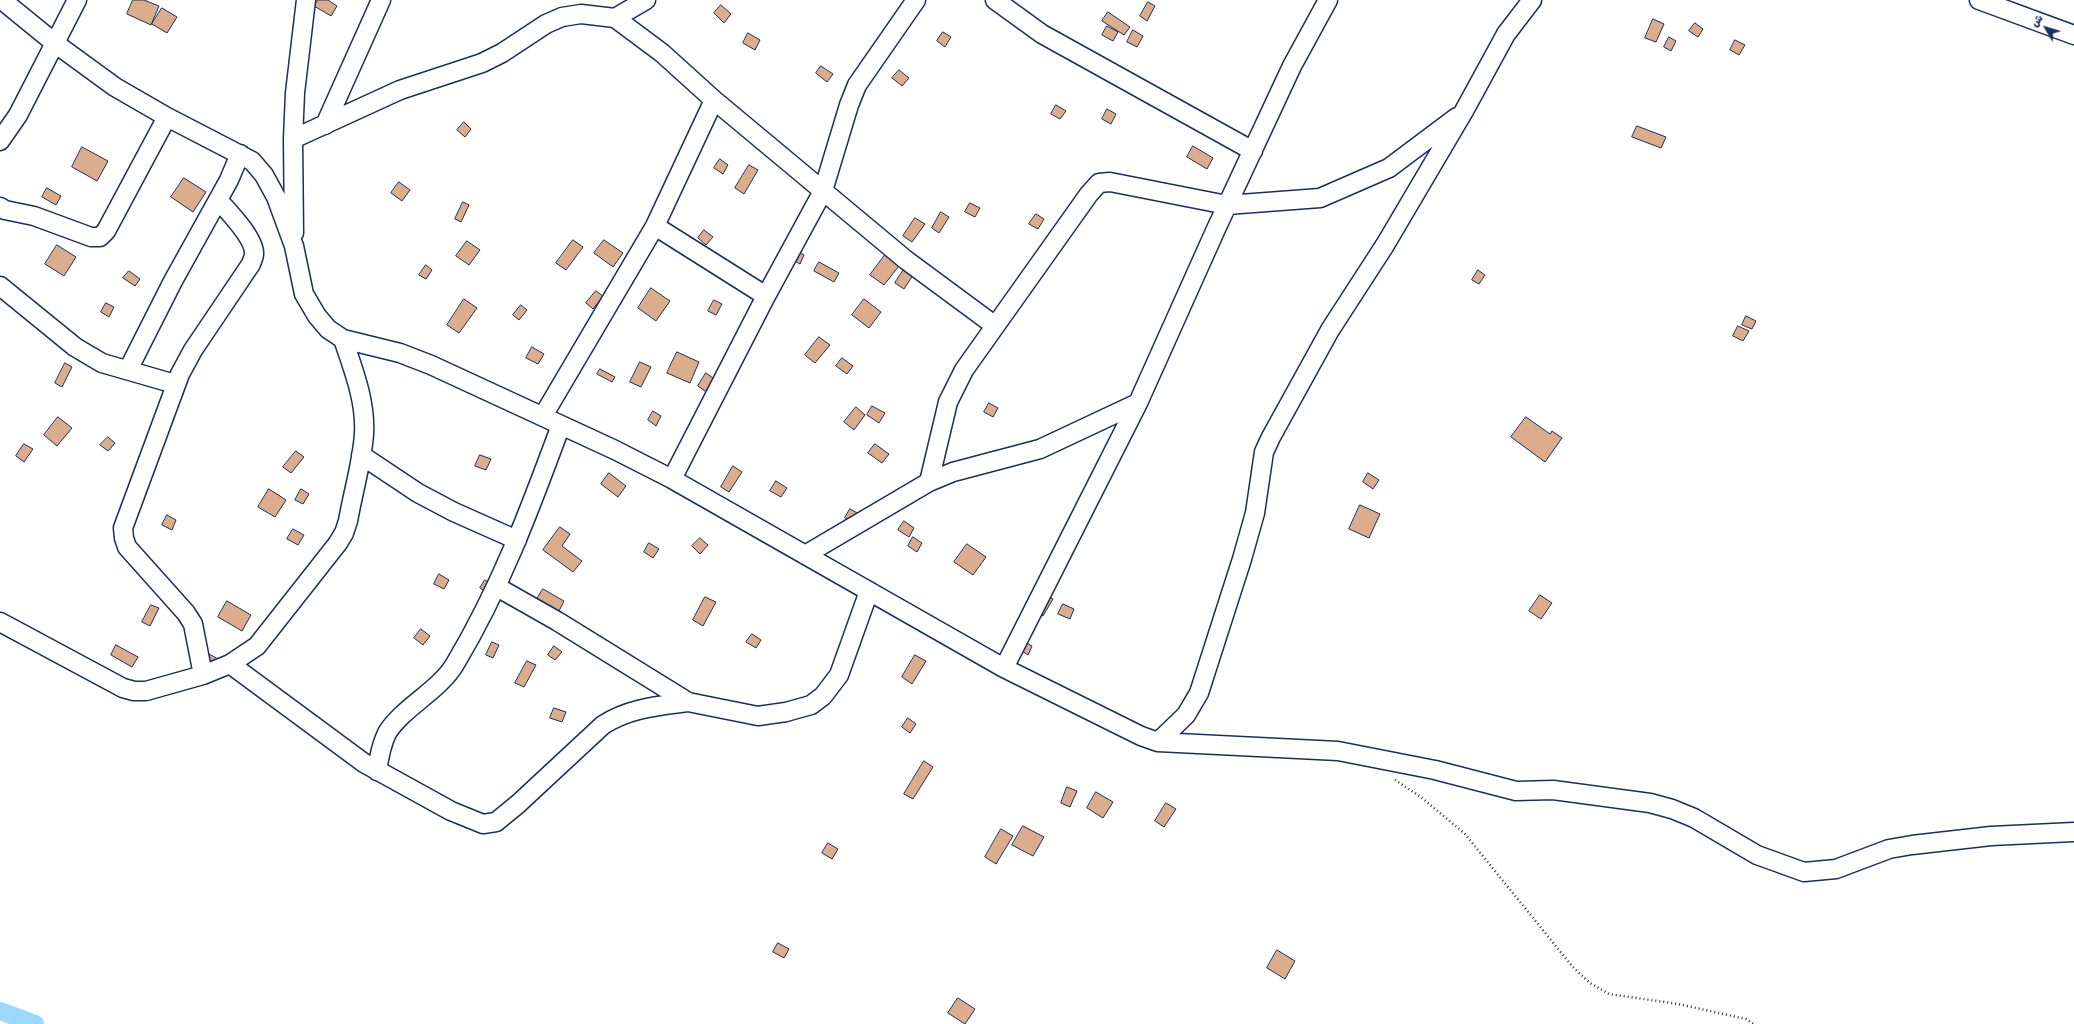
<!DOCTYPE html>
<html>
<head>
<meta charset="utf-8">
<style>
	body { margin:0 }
	#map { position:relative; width:2074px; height:1024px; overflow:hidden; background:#fff; font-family:"Playpen Sans","Playpen Sans Arabic",sans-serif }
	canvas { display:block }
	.north { position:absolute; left:2026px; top:8px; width:40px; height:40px; -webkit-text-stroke:3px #fff; paint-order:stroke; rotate:308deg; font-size:11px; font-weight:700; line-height:16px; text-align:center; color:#1b2f5e }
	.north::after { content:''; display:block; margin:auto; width:14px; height:18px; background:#1b2f5e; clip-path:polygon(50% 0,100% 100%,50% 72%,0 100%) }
</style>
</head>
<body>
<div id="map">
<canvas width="2074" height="1024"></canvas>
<div class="north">ش</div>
</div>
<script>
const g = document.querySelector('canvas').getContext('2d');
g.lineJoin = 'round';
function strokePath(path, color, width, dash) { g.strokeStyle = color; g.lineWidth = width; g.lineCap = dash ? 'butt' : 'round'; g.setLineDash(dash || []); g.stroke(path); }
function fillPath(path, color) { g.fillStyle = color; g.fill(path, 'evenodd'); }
const canal = new Path2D(`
	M0,1011l35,13`);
const building = new Path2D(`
	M133,0h11l15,6 -8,19 -24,-11z
	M318,0h10l9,6 -6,10 -17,-10z
	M1148,2l7,4 -8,15 -7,-5z
	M721,5l10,9 -7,9 -10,-10z
	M162,8l15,9 -10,16 -15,-9z
	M1108,12l22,15 -6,8 -22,-14z
	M1653,19l11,5 -8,18 -11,-4z
	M1695,23l8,6 -5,8 -9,-6z
	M1107,26l11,6 -5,9 -11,-6z
	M1133,30l10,6 -6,11 -10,-5z
	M943,32l8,5 -6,10 -8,-6z
	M748,33l12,7 -5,10 -12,-7z
	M1669,37l7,4 -5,10 -7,-4z
	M1735,40l10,5 -6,10 -9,-5z
	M821,66l12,8 -6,8 -11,-9z
	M899,70l10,8 -7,8 -10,-8z
	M1056,105l10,6 -6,8 -9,-5z
	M1107,109l9,5 -5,10 -9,-5z
	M464,122l7,7 -6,8 -8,-7z
	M1637,126l29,11 -5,11 -29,-11z
	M1193,146l20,12 -6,11 -20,-12z
	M82,147l26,14 -11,20 -25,-14z
	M720,159l8,6 -5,9 -9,-6z
	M749,165l9,5 -14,24 -9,-6z
	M184,178l22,14 -13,20 -22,-15z
	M399,182l11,8 -8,11 -11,-8z
	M47,188l14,8 -5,9 -14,-8z
	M463,202l6,3 -8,17 -6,-3z
	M970,203l10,5 -5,9 -10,-5z
	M941,212l8,5 -10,16 -7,-5z
	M1036,214l8,5 -6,10 -9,-5z
	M915,218l10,6 -13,18 -9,-6z
	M704,230l9,7 -7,8 -8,-7z
	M573,240l10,7 -17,23 -10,-7z
	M604,240l19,13 -10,14 -19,-14z
	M467,241l13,9 -11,15 -13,-9z
	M57,245l19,12 -12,19 -19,-12z
	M794,250l10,5 -4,9 -10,-6z
	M888,251l14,11 -18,23 -14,-10z
	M819,262l20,11 -5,9 -20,-11z
	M908,263l9,6 -13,20 -9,-6z
	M426,265l6,5 -6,9 -7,-4z
	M1478,270l7,5 -6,9 -7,-4z
	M129,271l11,8 -5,7 -12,-8z
	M651,288l19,13 -14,20 -18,-13z
	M596,291l7,5 -10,13 -7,-6z
	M464,299l13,9 -18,25 -12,-8z
	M864,299l17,13 -12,16 -17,-13z
	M714,300l8,4 -6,11 -8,-4z
	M106,303l8,4 -5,10 -8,-5z
	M521,305l6,5 -8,10 -6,-5z
	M1746,316l10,5 -4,8 -10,-4z
	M1738,326l11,5 -6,10 -10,-5z
	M819,337l11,8 -15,18 -10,-8z
	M532,347l12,7 -6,10 -12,-6z
	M677,352l22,10 -9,21 -23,-10z
	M842,358l11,8 -6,8 -11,-8z
	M640,362l11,5 -10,20 -11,-5z
	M65,363l7,4 -10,20 -7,-4z
	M600,369l15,8 -3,5 -15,-8z
	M706,373l11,8 -8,13 -11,-8z
	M989,403l9,5 -5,9 -9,-5z
	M872,406l13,7 -6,10 -12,-8z
	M856,407l9,8 -11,15 -10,-8z
	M653,411l8,5 -5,10 -8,-6z
	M58,417l14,11 -15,18 -13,-11z
	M1526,417l24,17 2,-3 10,7 -17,24 -34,-25z
	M108,437l7,6 -7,8 -8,-6z
	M24,444l9,5 -9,13 -8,-6z
	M875,444l14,10 -7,9 -14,-10z
	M296,451l8,6 -13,16 -8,-6z
	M480,455l11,4 -5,11 -11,-4z
	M733,466l9,6 -13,20 -8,-5z
	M609,473l17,13 -8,11 -17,-13z
	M1368,473l11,7 -6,9 -10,-7z
	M776,481l11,7 -6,9 -11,-6z
	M269,489l17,11 -11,17 -17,-10z
	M301,489l8,5 -6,10 -8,-4z
	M1360,505l20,9 -11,24 -20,-9z
	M850,509l9,5 -5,9 -9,-5z
	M167,515l9,5 -4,10 -10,-5z
	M904,521l10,7 -5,9 -11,-7z
	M560,527l10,7 -8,12 20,15 -9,11 -30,-22z
	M293,529l11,6 -6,10 -11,-6z
	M913,537l9,6 -5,9 -9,-6z
	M700,538l8,7 -8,9 -8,-8z
	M649,543l10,6 -6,9 -9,-6z
	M967,544l19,13 -13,18 -19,-13z
	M439,574l10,6 -5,9 -10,-5z
	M485,580l9,6 -5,8 -9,-6z
	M543,589l21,12 -5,10 -22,-12z
	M1046,595l7,4 -10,17 -7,-4z
	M1540,595l12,8 -11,16 -12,-8z
	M705,597l11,5 -13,24 -10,-6z
	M227,601l24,14 -9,16 -24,-14z
	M1063,604l11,5 -4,10 -12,-5z
	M151,605l8,3 -9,18 -8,-4z
	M421,629l9,7 -7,9 -9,-7z
	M752,634l9,6 -5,8 -10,-6z
	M1023,641l9,5 -4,9 -9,-6z
	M492,642l7,3 -6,13 -7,-3z
	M116,645l22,12 -6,10 -21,-12z
	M554,646l8,6 -7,8 -7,-5z
	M209,654l11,6 -6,9 -11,-6z
	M915,655l11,6 -14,23 -10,-7z
	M527,661l9,4 -12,22 -9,-4z
	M554,708l12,4 -4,10 -12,-4z
	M908,718l8,6 -6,9 -8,-6z
	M924,761l9,6 -20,32 -9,-5z
	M1067,787l10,4 -7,16 -9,-4z
	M1096,792l17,10 -10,16 -16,-10z
	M1166,803l10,6 -12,18 -9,-6z
	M1023,826l21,11 -11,19 -21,-11z
	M1001,829l12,7 -17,28 -11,-7z
	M828,843l10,6 -6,10 -10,-6z
	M778,943l11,6 -5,9 -11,-6z
	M1277,950l18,11 -10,18 -18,-11z
	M958,998l17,11 -10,15 -17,-11z`);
const path = new Path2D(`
	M1395,780l26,17 44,37 107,132 18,17 19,11 69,10 68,15 8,5`);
const street = new Path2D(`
	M2,0l54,44 59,43 52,30 85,44 12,14 12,22 18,49 10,48 13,22 11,13 15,10 57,14 31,12 184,85 57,29 332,189 137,68 17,6 180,9 97,19 81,21 37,-1 97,13 22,6 22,9 63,37 47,17 32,-3 53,-20 23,-4 79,-9 83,-4
	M995,0l47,34 211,117
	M1979,0l95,35
	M615,18l47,35 52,47 192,160 88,65
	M325,125l56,-125
	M293,139l107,-49 82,-27 20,-10 44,-29 16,-7 19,-3 34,4 31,-18
	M0,141l18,-26 59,-115
	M0,207l5,3 29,6 57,21h9l6,-6 61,-114
	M655,226l111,70
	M294,233l-1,-94 2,-46 11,-93
	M0,286l75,61 27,16 73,21
	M128,370l45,-89 56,-101 11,-26
	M543,416l112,-190 59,-126
	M361,455l57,38 36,19 63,28
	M672,479l94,-183 57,-105 26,-86 8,-20 59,-85
	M929,482l19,-80 16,-32 125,-176 10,-11 11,-1 117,23 93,-7 69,-30 68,-51
	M805,555l124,-73 24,-10 87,-23 98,-46
	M497,587l60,34 131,81 70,14 28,-4 25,-7 12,-9 16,-21 30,-84
	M0,622l123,66 11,3h12l57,-16 27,-11 27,-18 81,-103 6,-10 4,-12c5,-29 14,-58 16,-87 2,-33 -11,-65 -21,-95
	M230,664l134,99 87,48 32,13 13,-2 22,-18 85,-79c26,-17 55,-19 85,-23
	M1004,668l134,-265 78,-174 76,-163 36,-66
	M203,675l-10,-51 -7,-11 -59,-66 -3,-9 -1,-10 57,-154 13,-24 58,-86c1,-3 3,-7 3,-10 1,-15 -25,-42 -35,-53
	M1158,742l28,-27 13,-22 43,-134 13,-46 9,-61 7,-15 59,-107 55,-85 79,-134 42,-77 26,-34
	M377,771c2,-13 4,-26 10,-38 15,-25 52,-42 68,-69 46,-77 75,-155 106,-239`);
strokePath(canal, '#9ad9fb', 18);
fillPath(building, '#dbad8c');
strokePath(building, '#1b2f5e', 1);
strokePath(street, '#1b2f5e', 21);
strokePath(path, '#1b2f5e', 2.5, [1, 3]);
strokePath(street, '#fff', 18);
</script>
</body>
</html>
